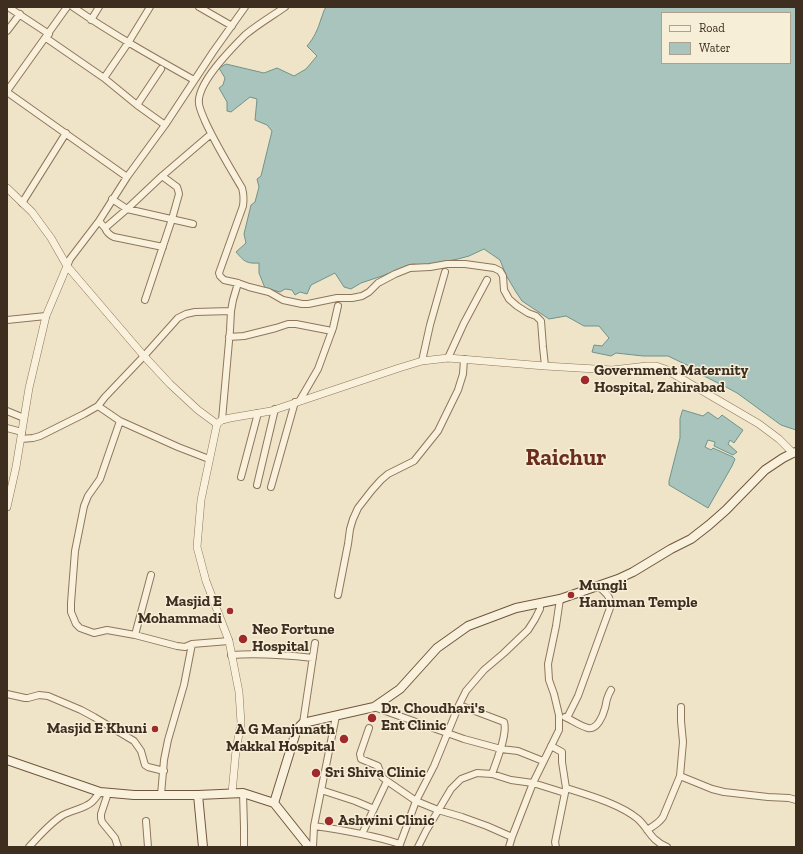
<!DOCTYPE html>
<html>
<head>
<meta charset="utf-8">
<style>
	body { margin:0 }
	#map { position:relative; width:803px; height:854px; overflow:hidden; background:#f0e4c8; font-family:"Zilla Slab",serif }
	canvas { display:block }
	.frame { position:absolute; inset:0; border:8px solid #3d2e20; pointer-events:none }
	.legend { position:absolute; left:661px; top:12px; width:130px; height:52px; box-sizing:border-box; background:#f7eed8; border:1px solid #ada18e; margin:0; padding:5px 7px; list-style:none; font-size:12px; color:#3d2e20 }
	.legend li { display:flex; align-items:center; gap:8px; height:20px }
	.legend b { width:20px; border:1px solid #ada18e }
</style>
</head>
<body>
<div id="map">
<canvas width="803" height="854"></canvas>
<div class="frame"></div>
<ul class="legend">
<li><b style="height:5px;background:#faf1dc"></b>Road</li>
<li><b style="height:11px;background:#a9c4bc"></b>Water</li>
</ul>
</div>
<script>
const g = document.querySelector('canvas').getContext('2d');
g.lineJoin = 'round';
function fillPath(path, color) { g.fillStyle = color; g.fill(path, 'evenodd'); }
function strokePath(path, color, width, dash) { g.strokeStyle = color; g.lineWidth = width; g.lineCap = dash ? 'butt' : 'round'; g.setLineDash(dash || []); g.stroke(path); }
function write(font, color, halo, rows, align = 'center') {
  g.font = font + ' "Zilla Slab",serif'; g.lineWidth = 3; g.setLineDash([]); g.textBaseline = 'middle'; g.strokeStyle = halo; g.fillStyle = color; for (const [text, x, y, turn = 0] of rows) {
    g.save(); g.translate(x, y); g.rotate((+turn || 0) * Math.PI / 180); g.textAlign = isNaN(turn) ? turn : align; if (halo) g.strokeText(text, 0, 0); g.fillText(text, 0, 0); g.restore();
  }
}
const water = new Path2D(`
	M326,7h470v423l-15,-5 -44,-32 -11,-6 -26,-13 -11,-8 -21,-10h-25l-27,-3 -5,3 -19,-4 2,-7 8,1 7,-8 -10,-12h-15l-18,-10 -17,3 -27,-18 -6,-9 -10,-17 -6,-15 -16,-11 -15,7 -11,3 -32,6 -14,-1 -30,12 -21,7 -10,6 -7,-2 -9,-14 -24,12 -4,9 -7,-2 -5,3 -3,-5 -7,-1 -5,3 -15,-4 -6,-15v-10c-13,1 -15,-2 -23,-11l10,-9 -2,-9 7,-29 4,-3 4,-15 -2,-8 4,-3 11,-45 -5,-6 -12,-5 2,-21 -7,-2 -19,15 -4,-1v-9l-8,-14 4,-3 2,-7 -6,-10 7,-4 38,9 13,-5 17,8 12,-7 11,-13 -10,-10c7,-8 11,-17 14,-27 2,-4 2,-8 5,-12zM662,13h128v50h-128z
	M683,410l20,6 5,-4 10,7 4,-4 21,15 -9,13 -4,-3 -2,4 9,8 -4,3 -19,-9 1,-4 -7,-2 -3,7 6,3 2,-2 20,9 2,2 -3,7 -24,42 -39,-23v-4l11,-43v-19z`);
const minor = new Path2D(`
	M8,7l41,27
	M73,7c39,27 80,50 121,73
	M199,7l33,19
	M285,7c-13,9 -28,18 -40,28 -14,14 -49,49 -46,69 1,6 4,12 6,17 11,24 24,45 37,67 2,7 2,11 1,18l-24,67 1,3 4,4 14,3 11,4 20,5 14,8 19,4h6l29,-6h15l10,-2 7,-4 9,-9 17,-9 15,-6 20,-1 17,-3h18l29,4 6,3 3,5 1,14 5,9 8,7 11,7 8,3 5,5 2,26 2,19
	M91,20l8,-13
	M7,31l13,-17
	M46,38l58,40 24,-35 22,-36
	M104,78l33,27 28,20
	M7,91l60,-84
	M7,92l120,85
	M137,105l24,-36
	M112,199l15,10 66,15
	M22,203l44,-70
	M99,221l6,7 22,-19 35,-33 49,-42
	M105,228c2,5 4,7 9,9l49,10
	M67,266l3,-7 29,-38 28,-44 38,-52 48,-73 32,-45
	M145,300l27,-81 7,-25 -1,-4 -1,-3 -15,-11
	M7,320l39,-4
	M229,337l15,-1 32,-8 12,-4h8l36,7
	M448,358l16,-35 23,-43
	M422,361l8,-36 15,-53
	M300,400l18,-31 15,-41 5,-22
	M98,406l22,15 58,26 31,12
	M7,411l17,7
	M222,420l8,-90 1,-19 2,-11 5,-17
	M120,421l-20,58 -12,17 -4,10 -9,45 -4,52v9l5,12 4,4 14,5 13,-3 28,5 42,11 8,1 7,-3 37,-3
	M7,428l15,4
	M21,439l12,-1 7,-2 44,-22 14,-8 7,-9 39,-41 34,-38 8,-4 9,-2 36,-1
	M241,477l17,-64
	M257,485l18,-76
	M271,487l24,-85
	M338,595l10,-51 2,-15 3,-10 5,-11 14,-18 9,-10 7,-6 26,-13 24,-30 20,-41 5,-16 1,-15
	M135,635l16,-60
	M231,655c28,-2 55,0 82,3
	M7,694l18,4h3l11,-3 9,1 33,14 13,7 40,24 7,10 4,14 3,2 16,4
	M459,705l45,17c4,12 -8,40 -12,52
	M374,707l90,32 37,10 17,2 25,10
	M565,717c7,3 15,9 23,11 9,2 15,-12 17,-20 1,-3 1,-6 2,-9 1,-3 2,-6 4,-9
	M567,718l11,-22 32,-88c2,-11 -4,-15 -12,-22
	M303,723l12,-80
	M369,728l-9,26 1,5 17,7 4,11 5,4 29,20 22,9 24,7 25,9 25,11
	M551,746l11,6v10l4,26 -11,54 1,5
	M680,776l32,13 12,3 44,5 21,1 7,2
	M566,788c22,7 54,16 72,31 11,10 12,21 29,28
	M321,790l34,11 19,8
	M108,793l-7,21v4l1,4 13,16 3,9
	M243,793l1,34v20
	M161,795l3,-35 4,-20 16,-55 8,-41
	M146,821l2,26
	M314,826c29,4 58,9 86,18
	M647,830c7,-4 12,-7 16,-13l17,-41 3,-34 -2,-21v-14
	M362,834l25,-53
	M29,847c8,-9 24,-26 34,-32 9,-5 21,-6 29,-13 3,-3 5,-6 8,-10
	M313,847l1,-21 22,-110
	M399,847l17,-46 18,-35 25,-61 7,-14 18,-21 20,-17 24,-23 7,-11 5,-10v-6
	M418,847l8,-16 25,-42 10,-10 16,-6 15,1 19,6 22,3 32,10
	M509,847l3,-10 21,-54 26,-53v-15l-5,-21 -5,-14 -1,-16 8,-38 4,-27`);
const tertiary = new Path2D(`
	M7,188l25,24 19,26 16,28 77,90 26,28 28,26 19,14 -16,76 -4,47 9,34 23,60 10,51 2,31 -5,27 -4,43
	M217,424l5,-4 8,-2 41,-7 128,-43 23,-7 26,-3 97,8 67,4 35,-4h9l9,3 94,55 20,15 14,14
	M7,507l9,-40 13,-79 17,-72 21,-50`);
const secondary = new Path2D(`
	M7,760l93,32 34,3h64l45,-2 31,10 35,44
	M198,795l5,52
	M274,803l22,-71 3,-5 4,-4 71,-16 26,-18 37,-41 31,-22 48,-18 44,-9 58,-20 15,-7 38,-23 20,-10 18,-14 17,-15 39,-40 18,-12 10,-5 3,-1`);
const markers = [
	[585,380,5,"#9e2a2b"],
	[571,595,4,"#9e2a2b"],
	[230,611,4,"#9e2a2b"],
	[243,639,5,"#9e2a2b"],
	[372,718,5,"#9e2a2b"],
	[155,729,4,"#9e2a2b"],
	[344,739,5,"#9e2a2b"],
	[316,773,5,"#9e2a2b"],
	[329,821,5,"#9e2a2b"]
];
const poiNames = [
	["Government Maternity",594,371],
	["Hospital, Zahirabad",594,388],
	["Mungli",579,586],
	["Hanuman Temple",579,603],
	["Masjid E",222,602,"right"],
	["Mohammadi",222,619,"right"],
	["Neo Fortune",252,630],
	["Hospital",252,647],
	["Dr. Choudhari's",381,709],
	["Ent Clinic",381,726],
	["Masjid E Khuni",147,729,"right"],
	["A G Manjunath",335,730,"right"],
	["Makkal Hospital",335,747,"right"],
	["Sri Shiva Clinic",325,773],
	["Ashwini Clinic",338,821]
];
const townNames = [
	["Raichur",566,458]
];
fillPath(water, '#a9c4bc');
strokePath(water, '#6f938a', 1);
strokePath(minor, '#8d765c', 8);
strokePath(tertiary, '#8d765c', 8);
strokePath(secondary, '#6f573f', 10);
strokePath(minor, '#faf1dc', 6);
strokePath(tertiary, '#faf1dc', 7);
strokePath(secondary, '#faf1dc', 8);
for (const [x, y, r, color] of markers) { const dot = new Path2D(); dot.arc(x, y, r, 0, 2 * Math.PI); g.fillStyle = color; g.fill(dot); strokePath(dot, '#f7eed8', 1.5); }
write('bold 15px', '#3d2e20', '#f7eed8', poiNames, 'left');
write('bold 23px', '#6b2e1e', '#f7eed8', townNames);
</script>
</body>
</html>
